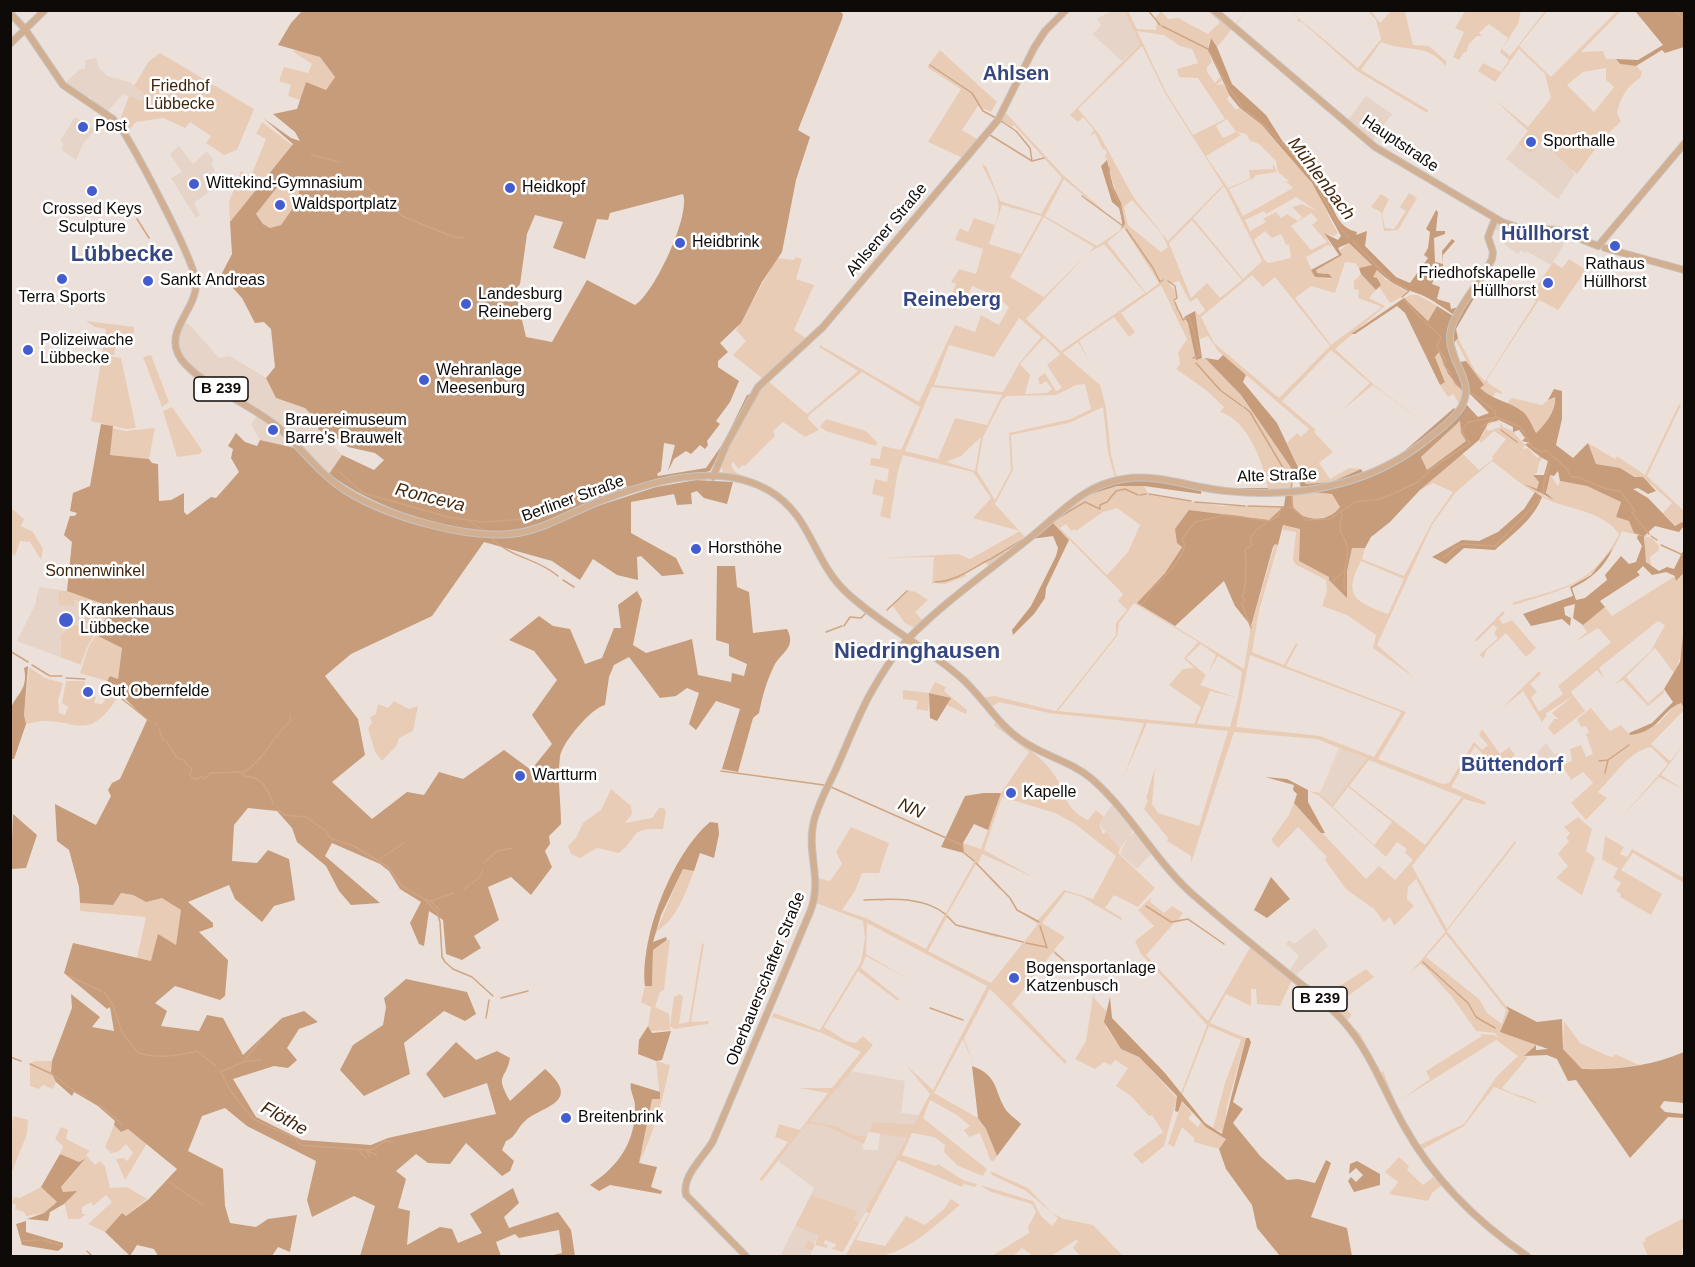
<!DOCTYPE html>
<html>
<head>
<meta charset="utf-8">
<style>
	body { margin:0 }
	#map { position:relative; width:1695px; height:1267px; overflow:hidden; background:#ece1da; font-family:Helvetica,sans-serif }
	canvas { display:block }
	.frame { position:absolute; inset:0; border:12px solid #0e0a08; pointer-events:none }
</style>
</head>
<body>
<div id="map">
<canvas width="1695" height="1267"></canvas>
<div class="frame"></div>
</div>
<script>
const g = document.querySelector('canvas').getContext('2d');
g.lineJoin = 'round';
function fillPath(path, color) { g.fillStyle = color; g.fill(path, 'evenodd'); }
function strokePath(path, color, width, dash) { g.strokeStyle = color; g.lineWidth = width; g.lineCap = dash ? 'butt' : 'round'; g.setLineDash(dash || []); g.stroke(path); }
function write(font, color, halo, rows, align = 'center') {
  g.font = font + ' Helvetica,sans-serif'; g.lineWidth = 5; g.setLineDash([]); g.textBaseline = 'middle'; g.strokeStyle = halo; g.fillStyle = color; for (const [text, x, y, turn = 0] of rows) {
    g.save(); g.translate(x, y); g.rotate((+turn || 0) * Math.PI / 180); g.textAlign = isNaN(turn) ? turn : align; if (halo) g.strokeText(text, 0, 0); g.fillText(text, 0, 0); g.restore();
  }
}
const built = new Path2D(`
	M1114,11h10l16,33 -18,17 -30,-27 9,-8 -4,-8z
	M96,58l3,10 8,8 22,6 17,12 -5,8 -18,-8 -16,18 -14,-10 -3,-6 -4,3 -22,-15 16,-15h5v-9z
	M1366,96l26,18 -19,26 -26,-19z
	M75,117l20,13 -12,14 -7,16 -14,-10 1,-7 -3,-2z
	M1542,141l24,20 9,13 -17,25 -52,-40 12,-15 13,10z
	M179,146l14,18 14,-13 7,10 -3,2 4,7 -4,11 4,6 -21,16 6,12 -4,3 -25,-40 11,-6 -12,-18z
	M1498,223l16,6 26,-1 30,7 -19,30 -25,-14 -1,2 -4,-3 -3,4 -14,-10 2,-3 -6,-4 2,-3 -8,-6z
	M184,322l6,3 29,33 11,-2 36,22 10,20 29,10 15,15 -2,6 24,26 -16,24 -31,-31 -35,-8 -9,-16 9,-12 -61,-39 -13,-12 -6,-9 -3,-12z
	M39,587l28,4 45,16 -24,39 -7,19 -64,-24 18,-36z
	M1546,743l8,11 4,-1 6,18 -12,4 -15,-22z
	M1341,748l26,10 -35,48 -12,-12z
	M1112,805l21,25 -13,19 -21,-25z
	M1135,832l17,21 -15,16 -17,-15 8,-17z
	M1315,928l13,18 -33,30 -6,-5 10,-15 -13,-12 3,-4 5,4z
	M851,1071l54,10 -4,32 18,2 -5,9 -42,-2 -5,14h-11l-20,-10 -26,-5z
	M807,1124l19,2 36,16 1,8h15l2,-17 28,5 -49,85 -5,-3 2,-9 -45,-16 3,-7 -36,-27z
	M795,1226l23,8 -8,22h-30z`);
const green = new Path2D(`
	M1124,11h4l9,18 19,1 1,-9 -10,-10 8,7 6,-7 7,8 10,-1 30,16 12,-12 -13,-11h10l16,15 14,-15 -30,36 -6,-9c-5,8 -2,16 1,24l-5,5v5l8,11 5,-6 2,4 -6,4 7,-1 8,9 -4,6 8,10 8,-1c25,21 51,48 69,76 11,15 16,34 26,49l-4,3 -10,-3 8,14 -4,-2 -22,12 9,20 16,2 -6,-6h-9v-4l26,-14 -2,-5 9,-7 24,22 -14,3 -4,-5 -10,-1 -10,31 -24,-7 -16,12 36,47 51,-38 -24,-9 1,-8 -5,-1v-8l7,-7 15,16 -7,8 16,8 -50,43 38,35 58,44 -58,-43 -33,27 30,-29 -39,-33 -49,51 34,29 -2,2 19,20 -14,11 11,16 19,-11 12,1 -29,13 -26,2 -19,-41 10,-10 4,4 8,-8 -91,-78 -10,-15 -8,3 -5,-28 4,4 6,-5 -8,-12 -7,4 -11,-21 -10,3 5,5 3,10 -3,2 8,16 6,6 8,36 9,-1 36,37 54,79 -5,2 3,13 39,5 8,13 -5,7c-15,5 -29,8 -41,-4l-3,-18 -23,-2c-4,-26 -20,-70 -48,-78l4,-5 -18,-17 -30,-21 4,-5 -2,-11 9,-14 -26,-54 -40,28 14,19 -6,5 -15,-20 -35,24 12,24 -13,-23 -15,11 37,32 6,23 5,47 6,23h-2l-7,-26 -5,-45 -34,16 -58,12 2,35 -18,34 30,33 -21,13 1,5 -15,12 -5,-5 -20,11 1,3 -21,8 -11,-1 -2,2 2,-28 -52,1 76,-4 12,5 50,-28 -47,-13 18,-20 -18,-26 -70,-17 -5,16 -8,48 -10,-3 4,-19 -12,-3 3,-15 12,3 2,-13 -19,-4 1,-7 9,1 2,-13 19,4 19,-43 -58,-35 -53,43 -1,4 11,11 -14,7 -22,-15 -10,9 2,5 -30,30 -3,-1 -3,4 -6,-7 -2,3 4,7 11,5 -23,-5 -3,-9 31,-64 17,-18 39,33 51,-43 -39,-24 1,-2 99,57 36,-77 20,7 6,-17 18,10 10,-18 -13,-11 -24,-10 -7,15 -14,-5 5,-12 -5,-2 8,-13 17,5 7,-25 -28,-9 5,-12 8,4 6,-14 21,7c10,-26 -3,-38 -13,-60l4,1 14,35 41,13 21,-36 -48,-53 -3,2 -6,-5 -6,2 7,-11 57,62 40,35 -1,1 -38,-32 -19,37 52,30 25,-17c4,-18 -4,-29 -9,-46 -3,-10 -3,-18 -8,-27l2,-3 -3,-5 -1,2 -8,-17 -5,3 4,-6 -11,-13 -5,5 -8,-7 70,-71zM1137,31l27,4 16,11 12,3 6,14 -21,6 2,8 19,1 27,41 -32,16 -27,-43zM1142,46l23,47 58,92 -55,56 -34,-43 -35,-64 -21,-25zM1227,119l9,13 10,2 4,7 9,3 17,17 2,11 12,10 -5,-1 8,7 -50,28 -14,-27 25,-11 2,-3 21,-3 -4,-9v6l-24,1 1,9 -22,9 -22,-32 35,-21 -5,-3 -13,6 -7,-12zM1224,186l38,75 -19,18 -50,-61zM1296,197l21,14 -15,-7 -10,3 10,10 -4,4 -11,-7 -6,4 -5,-6 -13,7 3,3 -16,9 -5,-11 19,-9 2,3zM1132,200l30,34 6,13 -7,5 -33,-27 -4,-18zM1002,205l40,11 -21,38 -32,-10zM1311,213l7,7 -6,5 15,17 -16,8 -20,-24zM1044,217l50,30 -50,50 -34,-20zM1192,220l50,60 -22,18 -13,-15 -16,15 -22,-55zM1124,228l35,55 -13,10 -39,-51zM1265,231l7,7 9,-4 5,11 3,-1 2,14 -22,5 -4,-2 -11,-21zM1104,244l41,49 -84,58 -35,-32 62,-66zM1252,275l11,12 12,-10 55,69 -51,52 -65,-55 -13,-26zM1019,318l22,19 -21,25 -17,30 -69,-7 15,-40 45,12zM1044,338l16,16 -13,11 15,23 -6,3 -11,-18 -7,5 2,7 6,-4 6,8 -5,4 -22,1 5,-19 -10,-11zM1085,384l6,25 -20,10 -62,14 2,37 -16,30 -18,-29 6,-34 19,-37 5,-4 49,-1 20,-10zM932,387l70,8 -15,30 -32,-7 -17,41 -33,-8zM981,437l-6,34 -29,-9 15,-6z
	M1290,11l68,57 23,-29 -5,-19 -8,-9h3l9,12 11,-12h16l-2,1 8,33 16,1 17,15v5c-23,-25 -35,-12 -65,-24l-20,28 67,40 -1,3 -70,-42 -56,-50 -3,1v-5z
	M1465,11h56l-3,13 -16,25 8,7 34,-44 3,-1 -28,35 32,31 66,-66h4l-40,41 22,-1 3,8h10l4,5 16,2 6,6 -2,6c-13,8 -20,20 -23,35l4,8 -19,19 -25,34 -35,-32 -11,12 -13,-10 10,-13 -34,-32 34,28 23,-29 -6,-24 -26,-25 -24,33 -17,-11 5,-8 18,9 8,-12 -9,-8 8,-14 -19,-14 -10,9 3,3h-5l-8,8 -3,9 -2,-1 -5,8 -6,-3 11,-25 -9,-4 -4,7zM1606,68v12l8,7 -20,25 -27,-27 16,-13z
	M298,50l22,7 15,20 -9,13 -20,-8 -6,18 -12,-4 3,-11 -12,-4 5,-14 24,6 4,-9 -20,-13z
	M940,50l57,52 -6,10 -13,-6 -16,24 17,10 -16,18 -35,-16 33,-53 -34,-22z
	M160,53l94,56 -17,41 -13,5 -18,-12 5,-7 -21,-14 -5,6 -22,-10 -27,4 -6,7h-4l-1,-8 -4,-4 8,-21 13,5 3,-7 -11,-8 15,-25z
	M262,122l30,23 -62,77 -1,-20 12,-31 10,5 15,-37 -10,-5z
	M282,181l16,7 2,10 -19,27 -11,3 -7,-4 -7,-10z
	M1409,193l8,5 -19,32 -14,1 -3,-19 -10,-5 10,-13 8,5 -7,15 3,14 9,1 12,-18 -6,-4z
	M796,257l6,2 -6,20 18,6 -20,45 13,9 -44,40 -30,-24 13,-14 -10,-11 41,-72 17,2z
	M1569,259l17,11 -28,40 -19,-10 -52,79 1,4 14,9 -1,2 -5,-2 -4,6 -13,-10 5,-3 -13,-15 -15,-29 2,-3 17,33 10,10 51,-80 -23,-17 18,11 22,-33 9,6z
	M1377,270l8,9 24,14 -19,10 -11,-16 2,-3 -9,-7z
	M1411,295h7l19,11 -9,15 -24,-23z
	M86,321l48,6v6l-16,1 -4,21 -12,-1 4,-25 -11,-2z
	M1439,351l9,24 16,18 -4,12 -7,-11 -5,3 -8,-12 5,-4 -10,-24z
	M102,355l19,3 15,70 -10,1 -35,-8z
	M151,355l18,47 -7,5 -19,-50z
	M1553,396l4,4c-5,12 -11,25 -21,33l-10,-18 -19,-12 5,-5 30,7z
	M1679,404l2,1 -34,71 37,35v10l-8,5 -13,-13 9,-10 -20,-18 -32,-17 -24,-4 -8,-21 27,16 2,-3 28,19z
	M172,407l30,43 -2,4 -23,3 -14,-46z
	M826,419l40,12 11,11 -1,4 -50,-15 -6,-4z
	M1493,420l8,1 -10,2 -5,5 2,3 12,-4 1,-5 2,5 12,5 -1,1 12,13 -3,1 1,2 4,-1 9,10 4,-3 2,3 -4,4 -2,11 -4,2 6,7 1,11 7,5v-18l3,-6 8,12 2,-5 27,5 34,16 -5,15 13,4 6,12 9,3 5,-6 -3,7 6,1 7,8v4l-9,7 1,8h-3l-3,-8v-20l-23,-6c-20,52 -61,59 -108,74l-2,-2c52,-16 79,-16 107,-69 -16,-23 -49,-24 -73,-35 -20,-10 -37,-25 -54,-38l-37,32 -23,32 -55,120 39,34 -43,-31 3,-13 -29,-20 -25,-9 5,-15 -1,-11 -31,-16 -2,-4 3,-28 -13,-2v-5l17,4 -1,32 30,16 18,20v-26l5,-23h13l-3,11 42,17 27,-52 22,-32 -20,-9 -13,7 42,-37 17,17 14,-11 -1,-2 14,-18 -12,-8 -13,12 -2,-3 5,-7 1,-6zM1361,561l43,18 -16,35c-32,-12 -46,-18 -27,-53z
	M1460,421l1,12 5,8 -39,29 -6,-13z
	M112,428l13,3 30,-3 -6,31 -39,-4z
	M1117,486h27l5,9 72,11h63l-15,14 -80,-10 -7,36 -17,27 -28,30 107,66 7,-43 24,-82 3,1 -19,66 -7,41 32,13 12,-22 2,1 -12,22 120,46 -28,47 64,25 7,-1 25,-41 8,8 6,-5 -9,-10 3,-6 18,25 9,-7 6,8 -18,15 -22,-24 -24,41 35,15 -1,3 -21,-6 -52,67 35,63 68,-88 1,2 -69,88 59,75 3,5 -4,10 6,15 26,8 3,3 -4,-2 -12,11 4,1 -26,31c10,7 30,9 36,16l-44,-17 -30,39 -48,27c-26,-44 -42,-96 -78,-134 -14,-15 -31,-27 -46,-39l-12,26 -23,-2 -1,-15h-5v17l-25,-12 -16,29 36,15 -19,68 -3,27 -11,-5 12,-45 16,-43 -32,-14 -27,69 -1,-2 26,-68 -66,-71 -6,-13 19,-15 -16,-16 14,-13 -2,5 14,11 8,-7 11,7 -5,7 10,-1 37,25 -38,-24 -13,3 -28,32 62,66 43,-75 -27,-23 3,-4 68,57 29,20 42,-27 8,8 -41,30 8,-4 11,12 -5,5 14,15 19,38 3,-2 13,33 23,41 45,-21 33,-48 21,-20 -22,-16 -97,61 31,-22 -4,-8 56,-35 -2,-2 14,1 4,3 -3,-5 -19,-2 -24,-34 -28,-31 -4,-2 -10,9 35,-41 -29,-53 -8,8 -1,12 7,7 -20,20 -4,-9 -6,5 -10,-13 -28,-20 -21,-29 2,-3 -29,-30 -20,21 -7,-8 18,-25 5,-12 72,76 13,-13 16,14 18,-20 -8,-7 2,-4 -10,-7 -11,15 -68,-62 -10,-4 12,2 19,-45 -22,-9 -83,-7 -43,131v-7l-24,-15 1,-3 -24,-29 4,-9 -2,-2 9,-30 -3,36 6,9 41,13 29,-95 -81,-8 -24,56 21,-56 -95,-10 -50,-11 -8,5 -8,-9 11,-2 62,15 60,-76v-12l11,-13 -9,-9 5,-7 -74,-75 41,-25zM1117,508l23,17 -12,27 -21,23 -47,-47 6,-4 5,7 3,-2 2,2 27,-19zM1134,603l64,39 -14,16 10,10 -11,1 -14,16 32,22 -7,17 -136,-13 59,-75 2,-13zM1201,644l15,11 -8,18 10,-17 24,16 -4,26 -38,-13 6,-10 -20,-17zM1250,655l151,57v1l-27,44 -54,-21 -84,-9zM1210,691l28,7 -8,29 -33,-3zM1340,748l27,10 -35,47 -12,-11zM1369,760l93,37 -37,48 -76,-59zM1348,787l44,35 -18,23 -41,-38zM1446,934l60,76 -4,14 -15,-11 -8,-14 -53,-42z
	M10,507l14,12 -3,7 12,6 10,17 -2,11 -11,-18 -10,-1 -5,15 -4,-3z
	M76,515l36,92 -25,39 -7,18 -19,-7v-23l5,-2v-8l15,2v-9h11l-3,-9 -10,1 -1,-9h-4v6l-15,-1v-14h8l5,-49 -8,-7 6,-19z
	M1684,573c0,29 5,74 -10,100l-19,-25 -29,29 22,26 16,-14v4l-16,13 -25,-26 -8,4 36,-33 14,-26 -7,-4 -59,47 6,11 -8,-9 -26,22 14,19 -31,24 -6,-7 6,-9h4l-6,-6 21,-17 -28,18 2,1 -5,7 -19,-31 -22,18 38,-38 2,3 -11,10 7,8 -6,5 8,15 24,-18 -5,-8 53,-44 -13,-14 -23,14 12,-10 -5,-7 23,-18 7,9 63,-40 2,5z
	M908,590l8,2 12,8 -13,12 10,11 -8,6 -12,-6 -13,-18z
	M1503,611l2,2 -6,6 4,5 9,-4 24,28 -10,9 -20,-24 -20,18 -2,7 -5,-3 19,-17 -4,-4 3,-6 -4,-3 -17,17 -1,-2z
	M96,635l26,13 -4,31 -8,-3 -3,5 -27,-8 9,-27z
	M29,667l16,11 18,5 -5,17 1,13 6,2 3,-8 -6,-4 4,-22h19l-2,12 13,4 -2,6 8,1 3,-4 -3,-2 2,-12 15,9c-34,56 -47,15 -93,29l-2,-9z
	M935,682l11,5 -2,4 23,19 -1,4 -21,-10 6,-5 -21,-6 -2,18 -12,-2 2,-8 -15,-2v-9l26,3z
	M394,701l15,8 9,-3 -5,25 -14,7 -2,7 -15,16 -7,-9 -7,-24 4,-5 -2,-6 6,-3 2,-10 10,4z
	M1681,703l3,7 -33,34 19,17 14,-16 -23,30 23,15 -25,-13 -38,41 47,-54 -17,-17c-22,4 -38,30 -53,45l9,6 -21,22 -15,-17 22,-20 -10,-11 -12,8 -9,-15 10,-4 -2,-12 11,-4 5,12 7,-3 -7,-20 3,-1 -3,-7 -5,1 -4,-8 14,-11 19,23 11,-6 9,10 29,-12 16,-18z
	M995,722c20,20 45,30 60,54 13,19 8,32 33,44l8,-10 8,7 -5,7 4,10 3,-2 14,17 -2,4 37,35 -17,19 -24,-12 -9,13 17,10 -1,2 -39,-23 -16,-5 -24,31 23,14 -11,13 23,21 -24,-19 -41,52 55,58 -2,2 -75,-75 -26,49 10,28 -11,-27 -29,54 44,25 8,11 11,27 -4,6 -3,-3 -10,-26 -11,4 -5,-7 6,-4 -13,-11 -27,-15 -7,18 64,51 -4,7 -25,-10 -14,-14 1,-7 -11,-8 -22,-4 -10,22 34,11 2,-2 25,16 14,4 -2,3 -11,-3 -2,3 -64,-27 -42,80 29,6 21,-30 19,9 19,-16 7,-10 9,6c-34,28 -65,62 -114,50l23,-42 -4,-1 42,-74 -38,-6 3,-10 42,2 16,-30 -24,-29 27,25 54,-104 -120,-63 -1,31 42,25 -42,-23 -5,12 38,31 -1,2 -40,-30 -34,56 22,14 10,2 7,-7 10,9 -63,76 26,5 20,10h11l-3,8 -38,-18 -19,-2 -45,57 -3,-1 29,-38 -13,-5 4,-13 21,6 28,-37 -29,-5h33l29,-36 -39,-19 -50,-16 2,-4 46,17 41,-68 4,-24 -2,-17 -47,-18 1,-25 13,3 12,-17 -6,-12 15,-25 38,16 -10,30h-17l-7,18 -13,19 24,8 60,31 19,-35c-18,-12 -44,-17 -65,-13v-2c23,0 46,3 66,14l28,-51 -10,-9 -1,-10 18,6 20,-56 28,-41 -35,-27zM1002,797l53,16 20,11 41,32 -23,43 -29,-9 -26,30 -22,-11 22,15 -47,59 -63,-32 19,-34 8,8 40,12h5l-44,-12 -9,-10 29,-51 23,25 1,-3 -22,-22 4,-10 53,24 -51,-28z
	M611,789l20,17 1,8 -7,9 27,-5 7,-10h4l3,3 -3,18c-36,-1 -22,6 -44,24l-22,-5 -17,10 -9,-4 -3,-8 8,-8 7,-15 18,-13z
	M1578,817l14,12 -6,22 9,7 -13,37 -26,-17 12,-12 -10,-12 11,-13 -3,-3 4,-5 -6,-6z
	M1605,836l19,11 -4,7 7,3 5,-8 52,29v5l-51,-30 -12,17 41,24 -11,21 -31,-18 1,-3 -5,-3 5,-8 -8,-5 5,-10 -16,-8z
	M683,868l11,3c-9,23 -17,48 -38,61z
	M120,893l13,2 13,7 16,-5 19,13 -5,36 -25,15 -14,-3 9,-41 -66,-6v-8l33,2z
	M670,939l-6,51 -4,2 -5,15 14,7 1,16 -19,1 -3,-5 3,-19 -10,-5 4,-16h7l1,-36z
	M702,943l2,1 -13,78 18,-1 -1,3 -34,5 -4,-3 4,-29 6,-3 3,3 -4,27 10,-2z
	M1096,977l-2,21 12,13v16l15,22 18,8 38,41 -13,48 -22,18 -9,-10 30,-22 -11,-17 -3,1 -17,-19 -16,-11 12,-18 -13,-8 -4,5 -7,-3 -9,7 -20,-10 11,-18z
	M1564,1021l16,22 28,13 5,1 2,-3 24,11 -33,4h-24l-19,-20z
	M35,1061h17l-1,11 5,10 -3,7 -10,-4 -4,4 -9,-3v-23z
	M656,1061l14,4c-7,33 -15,66 -30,96l2,3 -3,-1 13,-64 8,-1z
	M1182,1101l10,13 -4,4 10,9 3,-5 25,17 -7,10 -25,-7v-4l-12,-11 -8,20 -6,-3z
	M14,1116l14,4 -1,14 -16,40v-49z
	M114,1125l7,7 7,-3 19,14 -22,37 -9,-21 7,-1 4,3 6,-8 -7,-9 -8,8 -7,1 -6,-6z
	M61,1127l7,3 -2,9 24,12 -4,4 9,10 5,-4 5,5 5,22 17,-1 20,12 -21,17 -4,-3 -17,19 -17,-8 24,-22 -6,-7 -13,11 -2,-4 -9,5v7h4l-6,5h-12l-7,-32 23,-26 -5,1 -19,-8 3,-8 -8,-7z
	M1399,1157l10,9 -2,4 16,15 10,-8 9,8 -10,8 -4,8 -39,-7 9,-12 -13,-10z
	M990,1171l38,17 24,25 12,6 29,6 30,31h-43l-7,-8 5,-7 -2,-1 -25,16h-21l1,-2 -9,-6 -9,8h-21l37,-23 -1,-6 8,-15 -4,-8 -41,-12 -11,-7 53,16 8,15 11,10 6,-8 -32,-27 -34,-16z
	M41,1187l16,15 -13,11 -18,3 -2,-4 -9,-3 1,-4 -4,-2 2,-6 6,1z
	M811,1195l46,16 -3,9 5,3 -16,29 -13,-4 5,-1 1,-3 -11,-4 -1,4 4,1 -1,3 -12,-3 -3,6 -7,-3 3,-8 7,5 3,-10 -23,-9z
	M1684,1218v29l-3,3 3,6h-36l-6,-13 4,-2 -1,-3z`);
const forest = new Path2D(`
	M839,10l4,4 -1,5 -44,111 12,7 -14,43 -14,72 -20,30 -21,41 -21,20 8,9 -10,9v6l21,14 -9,21 -14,19 4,3 -13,17 1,4 -3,4 -5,-4 -9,9 -5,-3 -12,8 -6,12 7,-26 -11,-2 -3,28 -4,3 1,2 48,-8 18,-26 23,-47 4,-1 -41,77 -117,29 -1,-4 13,-5 22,-4v-2l-29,5 -11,7v6c-23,11 -47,24 -73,27 -55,9 -141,-23 -185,-56l13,-19 32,15 10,-10 -9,-7 -27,-6 -15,-12 -4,3 -11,-9 2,-6 -15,-15 -29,-10 -10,-20 9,-11 -4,-38 -7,-7 -9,1 -13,-25 -21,-23 11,-21 -2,-32 63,-78 -30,-26 28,20 9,3 -5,-9 -22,-18 24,-5 9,-27 20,8 9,-13 -15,-20 -42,-12 13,-22 11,-12zM282,181l16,7 2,10 -19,27 -11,3 -7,-4 -7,-10zM683,194c8,21 -29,100 -48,111l-48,-25 -35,62 -26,-5 -11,-47 5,-6 7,-50 8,-19 28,7 -10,26 32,11 12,-40 11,1 2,-7z
	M1635,11h49v36l-19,6 -3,-3 -26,16 -16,-2 -4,-5 22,1 25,-15z
	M1211,38l6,9 15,37 34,31 17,27 30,25 4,7 -3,6c21,12 15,46 43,52l-1,3 11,-4 -2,15 31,31 14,6 18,-25 -4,-3 4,-7 2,-16 -4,-3 10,-19 2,2 -2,19h9v3l-11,4 1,24 8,2 -1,-13 10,-12 3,2 -12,14v21l-7,-3 -4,11 8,3 -3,12 13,4 1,6 15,-4 11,-20 4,1 -25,43 2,9 -4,5 6,19 6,-1 18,24 -4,3c12,12 29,13 43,24 6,5 9,14 13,21 9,-8 21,-24 19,-36l-7,3 6,-11 8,2v28l-6,26 17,13 15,-15 8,21 24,4 15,9h8l13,14 -8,3 -10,-6 -5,1 15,9 27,28 9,-5v5l-5,6 -24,-6 -11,10 2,26 13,9 8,-4 7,2 10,-20v24l-8,8 -1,-5 -9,-4 -14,3 -9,-9 -6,6 3,3 -40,26 5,6 -22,18 -10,-7 2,-14 -11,3 1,8 6,3 -1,8 -8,-7 -31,7 -8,-12 50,-18 -3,-9 21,-12 22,-27c-8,19 -22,31 -41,40l4,12 9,-2 22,-18 -2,-5 16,-19 8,8 7,-2 6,-16 -5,-8 1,-3 6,1 -10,-3 -5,-12 -13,-4 5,-15 -34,-16 -27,-5 -2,-10 -4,5 -4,-1 -4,18 8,7 -30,-16 13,5 2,-7 -6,-7h11l4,-14c-5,-2 -20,-13 -23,-17l5,-1 -8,-2 3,-3 -6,-8 -6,2v-5l-14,-7 -11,3 -9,17 -59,50 -30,32 -19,15 -6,11h-13l-5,23v27l-18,-18v-3l-30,-16 1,-32 -17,-4 -5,20 -3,-1 -2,3 -22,79 -16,-20 -11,-25 -49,45 -38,-23 28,-30 17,-26 -5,-4 -2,-14 14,-19 80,10 15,-14 2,-14h5l3,18c13,12 35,12 46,-3l-8,-13 -30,-3 -4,-13 -57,-83 -36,-37 13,2 5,-5 23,20 -3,7 34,41 29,61 26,-2 29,-13 4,8 36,-23 53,-46 5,5 6,-10 13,14 11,-4 -20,-20 -12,-34 -5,-27 5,-15c-12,-8 -25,-18 -38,-23 -19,-7 -27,-9 -42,-24l-4,7 4,1 4,7 -5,5 -15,-16 -2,-6 13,-3 -23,-22 -11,5 4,7 -26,15 1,3 12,1 3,4 -17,-1 -4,-7 28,-15 -15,-22 14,7 3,-4 -29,-53 -50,-58 -23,-18 -9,-11 -22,-46zM1460,421l1,12 5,8 -39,29 -6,-13z
	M1107,160l6,26 8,17 4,21 -5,6 3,-6 -4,-16 -7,-6 -11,-36z
	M1404,298l24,23 9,-15 16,10 -5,18 17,53 -1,6 -16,-19 -9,-22 -4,5 10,25 -5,3 -35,-72 -8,-7 -42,28h-4z
	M1195,311l7,47 -6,2 -8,-37 -4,-6z
	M101,424l12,2 -3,29 39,4 3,4 6,1 1,37 12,-1 13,-7v19l3,3 24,-18 5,1 23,-26 -8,-14 2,-9 -5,-3 8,-13 9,9 12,4 3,-6 35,8 38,36 76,35 93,18 154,-50 40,-7 37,2 -6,22 -23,-6 -7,-7 -6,2 1,11 -15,1 -3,-11 -43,8v31l45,25 8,16 -22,2 -21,-20 -4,1 1,23 -21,-5 -24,-16 -13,21 -28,-19 -68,-19 -52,74 -81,38 -26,22 33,43 7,36 -33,27 40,37 35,-27 17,3 15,-23 24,7 41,-29 27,20 21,-26 -20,-29 25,-35 -23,-29 -25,-11 30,-24 14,10 17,3 15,35 17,-6 12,-30h7l-3,-23 19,-14 5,9 -9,45 13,8 46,-14 6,36 33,7 1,-9 12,3 3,-12 -18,-8v-12l-13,-4 1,-74h18l2,21 12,5 4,41 34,-4c10,19 -6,23 -13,37 -7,14 -12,31 -15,47l-6,5 -15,54 -16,-3 18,-60 -24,-8 -20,29 -7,-6 10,-31 -12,-5 -11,8 -16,2 -31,-41 -15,8 -5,12 -4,28c-14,3 -44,39 -45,52 -3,21 1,45 1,67l-12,12 1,8 -5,7 7,16 -21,28 -20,-18 -23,10 11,33 -25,16 7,12 -19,12 -16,-6 -3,-34 -14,-9 -5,35 -5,-2 -9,-21 11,-21 -21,-13 -11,-18 -9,-7 -48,-21 -7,13 55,47 -29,2 -12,-14 -13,-25 -29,-24 -5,-14 -15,-17 -29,-3 -14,17 -2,36 25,2 11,-13 21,9 6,41 -21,6 -12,16 -27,-23 -6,-14 -41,17 25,21v4l-14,5 29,28 -3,36 -5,4 -45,-14 -20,17 12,8 -6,15 38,5 8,-16 16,3 20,37 39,-37 22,-7 14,11 -19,7 -12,19 10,12 -9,8 -14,-2 -41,13 23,38 46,23 69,5 17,-7 108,-24 -9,-31 -43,15 -18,-24 30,-32 20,18 21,-9 13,7c-4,23 -16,15 0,43l35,-32c39,34 -4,37 -20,52 -8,7 -9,16 -19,20l-4,9 12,11 -4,10 -8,5 -36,-33 -16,21 -22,-1 -12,-9 -20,17 10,8 -8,29 12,3 -3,34 33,-18 12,2 6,14 24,-10 -12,-19 43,-26 6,15 -15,14 5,11 49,-16 13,18 4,26h-26l13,-3 -3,-23 -40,8 -4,-4 -19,8 5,14h-141l15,-50 -21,-10 -42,21 -5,-17 9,-39 -69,-35 -22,-18 -23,8 -14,35 35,18 2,37 5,17 26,4 12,-8 29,-4 -7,37 -12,-5 -6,9h-114l-4,-7 -17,-4 -7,11 -25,-24 17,-19 4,3 23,-17 28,-30 -49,-40 -7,3 -7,-7 1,-4 -17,-15 -24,-14 -2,4 -16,-14 -5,-10 1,-11 20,-53 -1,-14 29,23 -8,10 22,4 -4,-24 -3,2 -43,-36 9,-30 78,18 7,-27 18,11 5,-35 -19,-12 -16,4 -13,-7 -12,-2 -8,12 -33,-2 -1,-16 -10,-37 -12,-9 -2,-37 41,21 15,-29 -3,-6 4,-7 8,-4 27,-59 -40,-39 3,-5 8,3 4,-31 -26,-13 16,-28 -45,-16 5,-49 -8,-7 6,-19h5l2,-3 -7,-2 3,-18 17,-7z
	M1126,479l65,5 1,-2 36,6h40v2l-25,1 -41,-5 -1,8 -57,-8h-27l-26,8v-3z
	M1535,492l7,5c-9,23 -28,36 -47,53l-31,-2 -18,16 -14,-7 30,-17 17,1 19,-9 26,-23z
	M1051,521l18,19 -23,48 -1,10 -11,16 -21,21 -1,-5 19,-24 25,-50 2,-8 -5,-12 -22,3z
	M1684,627v81l-3,-5c-19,6 -21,29 -51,32l-1,-2 23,-10 21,-21 -9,-13 16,-27z
	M28,666l-4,49 2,9 -12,35h-3c-1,-15 -3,-33 -1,-47 4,-18 19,-20 14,-44z
	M929,693l22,5 -14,23 -7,-3z
	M1265,777l22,2 21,11v12l17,31h-4l-27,-30 3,-9 -4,-4 1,-5z
	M983,793h18l-13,37 -14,-6 -11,19 1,10 -23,-6 24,-51z
	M13,814l24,21 -11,33 -15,1z
	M710,822l8,1 1,11 -5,24 -14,-5 -6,18 -11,-2 -22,46 -8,27 13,-5 1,3 -14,10 -1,36h-7c-5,-49 27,-132 65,-164z
	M1271,877l19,22 -23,19 -13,-8z
	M406,979l61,13 9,22 -11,7 -21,-10 -40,32 6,31 -46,22 -24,-26 13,-25 30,-20 3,-18 -2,-9z
	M1110,997l2,21 53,55 40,50 17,11 24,-96h3l2,4 -18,60 10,7 -10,14 28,34 26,23 11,-1 17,4 11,-23 5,3 -20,54 36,11 5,28h-72l-23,-28 -5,-23 -26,-36 -7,-20 7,-10 -20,-12 -24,-26 -4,11 -3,-1 2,-15 -38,-39 -18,-8 -17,-27z
	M1506,1006l31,16 25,-3 1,30 19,20c35,1 70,-3 102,-17v51l-20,-2 -4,6 5,5 19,2v4l-16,-1 -38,41 -54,-78 -8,1 -11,-22 -10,-4 -23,1 12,-11v5l12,-1 -48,-17 9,-21z
	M648,1026l4,7 19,-2 -9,29 -6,1 -18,-7 1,-14z
	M972,1066c25,9 22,22 32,41 3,6 12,12 17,17l-24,32 -11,-27 -8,-11z
	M631,1083l29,9v7h-8l-13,64 18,4 -6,20 11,4 -1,3 -51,-9 -11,6 -9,-6c29,-19 46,-44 45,-79 0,-8 -6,-16 -4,-23z
	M60,1154l19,8 6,-3 -24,28 2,5 14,-1 -13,13 -14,8 -2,9 -21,-2 17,-6 13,-11 -16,-15z
	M1357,1161l23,13v11l-26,7 -6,-11 3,-4 5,5 7,-7 -7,-7 -7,6 1,-10z
	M26,1221v11l37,11v4l-5,4 -36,-6 -6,-21z`);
const stream = new Path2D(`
	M1148,10l12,15
	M1674,10l10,9
	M1162,26l46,23 18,35 17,24
	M930,65l42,28 11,18 13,7
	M1246,111c22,15 60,56 73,79 10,17 16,33 30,48
	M1001,121l15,10 14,17 2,13 12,-3
	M990,135l42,26
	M311,155l28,7
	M1109,167l1,16 9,20
	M363,184l41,33 50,20 9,1
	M1082,196l41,30
	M1120,205l3,20
	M137,219l12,19
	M1126,229l27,39 7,14 3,-2
	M1353,241l38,40 18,10 -7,6
	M1168,281l7,5 2,12 -3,2
	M1404,299c11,15 24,25 37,38l-4,9 9,15 -2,3 12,20 8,7
	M1175,302l3,8
	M1179,311l4,9 6,-3 6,18
	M1193,358l7,-3 -5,-17
	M1196,363l24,27 22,16
	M1470,392l25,19 1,6 25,10 11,20 10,5 4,-2 22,20 3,7h6l30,12 13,2 15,20 -3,2 17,21
	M1244,407l6,5 42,71 -1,5
	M1481,427l14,-9
	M1501,430l16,12
	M338,471l25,22 85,24 33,5 45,-3
	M1149,494l42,7
	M1544,494l-1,-9 7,-21
	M1140,495l6,-1
	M1195,502l50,4
	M1248,506l35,1
	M1287,507l6,1 13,12 24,-1 25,-17 24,-3 16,-6 23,-11 14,-14 38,-25 -7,-9 -1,-5 7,-7 27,-5
	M1292,507v-13
	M1342,510l-2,21 4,7
	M1246,518l23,3 9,-5 4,-9
	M1056,519l29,-17 15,7v-4l7,-3 9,-11 9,-2 13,6
	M469,521l15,10
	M1651,536l6,4
	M490,537c22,22 45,20 68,39
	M1184,543l-2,-4 13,-17 31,-7 17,2
	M1661,545l22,10
	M1443,558l12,-10 8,-4 32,2 46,-48
	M989,560l33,-20
	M563,580l11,7
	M1333,581l10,-9
	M935,582c19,0 37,-13 53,-22
	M1345,590c-5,-16 7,-36 0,-51
	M1141,604c7,-3 6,-9 11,-15 12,-12 30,-28 33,-45
	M887,610l20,-19
	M844,626l6,-9 11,1 4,-4
	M1251,628l-9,-24 3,-4 -3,-4c5,-7 4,-37 3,-46l7,-5 -2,-7 6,-8 13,-9
	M826,632l16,-6
	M10,651l18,11
	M32,665l18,11h12
	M66,678l19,1
	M106,685l14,10
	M122,699l29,23
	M290,714v1
	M155,723l2,1
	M159,729l4,11 3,1 11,17 5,1 10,10 -2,5 2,4 5,1 4,-3 4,3 5,-6 30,-1 4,4c17,1 23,10 29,28
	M1599,761l9,-1 21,-15
	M721,771l103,14
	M242,773c22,-11 30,-37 49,-52l-1,-4
	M1605,773l3,-13
	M831,787l131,58 1,7 11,9
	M278,810l7,5 21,2 20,14 4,7 24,8 34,21 14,19 22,13 13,13 3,10 2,35 3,5 8,7 19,8 21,19
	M380,859l24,-16
	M484,863l13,-12 16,-3
	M976,863l34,35 7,12 22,12
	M464,889l15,-11 4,-8
	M425,899l6,2 9,10
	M864,900c25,-1 60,-4 81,14
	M431,901l23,-8
	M1146,906l25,16 17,-3 36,25
	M947,916l9,9 67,17
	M1040,926l7,22
	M1026,943l20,4
	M1055,953l21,18
	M1423,962l45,41 8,14 19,11
	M69,976l32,15
	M104,992l9,13 9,27 16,21c21,6 38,3 59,-2l19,15
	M501,998l27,-7
	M930,1008l33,12
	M486,1018l3,-18
	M10,1057l11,4
	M244,1061l16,-20
	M30,1064l22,10 25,19 9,3
	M220,1070l10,20 23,29 42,19 6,7 66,5 7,-1 11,-8 8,1
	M222,1071l21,-9 18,-2
	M100,1105l22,19
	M366,1150l4,7
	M367,1151l10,4
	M360,1152l6,6
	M169,1182l34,23
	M42,1240l20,6
	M22,1241l17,-1
	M10,1243h1
	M87,1251l5,5`);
const major = new Path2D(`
	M1214,10l161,137 127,75 15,5 41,3 40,16
	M10,13l15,16 38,56 50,34 10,12c14,23 74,133 73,153 0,27 -34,48 -15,75 20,27 72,46 98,69 23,20 40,46 66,62 41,26 125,51 173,43 27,-5 51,-19 75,-29 52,-21 123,-44 175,-14 44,25 44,70 78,102 34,32 77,53 113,84 23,19 37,47 62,64 22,16 50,21 71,39 40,35 65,86 106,120 30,26 62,52 93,77 18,15 38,28 53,46 27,31 40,69 60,104 30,54 73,96 123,130
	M10,44l35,-34
	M1598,246l86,-102
	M1605,248l79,22
	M713,477l13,-32 32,-58 65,-60 175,-207 36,-72 11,-17 21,-21
	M746,1256l-60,-61c-5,-19 19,-39 27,-54l97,-229c13,-32 -3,-57 3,-87 4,-20 15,-38 23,-56 11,-24 20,-48 32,-71 11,-20 24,-42 40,-59 37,-38 82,-69 123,-102 29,-23 52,-52 92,-58 36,-6 68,9 103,12 71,7 141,-5 198,-49 11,-9 24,-18 33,-29 24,-29 -8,-47 -7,-77 1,-23 32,-55 42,-77l1,-7 -5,-15 7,-18`);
const markers = [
	[83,127,6,"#435dd0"],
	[1531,142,6,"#435dd0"],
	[194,184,6,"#435dd0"],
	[510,188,6,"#435dd0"],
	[92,191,6,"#435dd0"],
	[280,205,6,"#435dd0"],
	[680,243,6,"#435dd0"],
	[1615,246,6,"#435dd0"],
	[62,279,6,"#435dd0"],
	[148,281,6,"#435dd0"],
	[1548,283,6,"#435dd0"],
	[466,304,6,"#435dd0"],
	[28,350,6,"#435dd0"],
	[424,380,6,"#435dd0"],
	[273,430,6,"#435dd0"],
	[696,549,6,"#435dd0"],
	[66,620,8,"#435dd0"],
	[88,692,6,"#435dd0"],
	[520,776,6,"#435dd0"],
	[1011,793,6,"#435dd0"],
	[1014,978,6,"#435dd0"],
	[566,1118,6,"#435dd0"]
];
const shields = [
	[221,389,54],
	[1320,999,54]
];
const shieldNames = [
	["B 239",221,389],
	["B 239",1320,999]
];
const parkNames = [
	["Friedhof",180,87],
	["Lübbecke",180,105],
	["Sonnenwinkel",95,572]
];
const poiNames = [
	["Post",95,127],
	["Sporthalle",1543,142],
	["Wittekind-Gymnasium",206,184],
	["Heidkopf",522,188],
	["Waldsportplatz",292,205],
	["Crossed Keys",92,210,"center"],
	["Sculpture",92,228,"center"],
	["Heidbrink",692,243],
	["Rathaus",1615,265,"center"],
	["Hüllhorst",1615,283,"center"],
	["Friedhofskapelle",1536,274,"right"],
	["Hüllhorst",1536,292,"right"],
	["Sankt Andreas",160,281],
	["Landesburg",478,295],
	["Reineberg",478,313],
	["Terra Sports",62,298,"center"],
	["Polizeiwache",40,341],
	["Lübbecke",40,359],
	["Wehranlage",436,371],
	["Meesenburg",436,389],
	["Brauereimuseum",285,421],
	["Barre's Brauwelt",285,439],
	["Horsthöhe",708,549],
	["Krankenhaus",80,611],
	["Lübbecke",80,629],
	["Gut Obernfelde",100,692],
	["Wartturm",532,776],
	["Kapelle",1023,793],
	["Bogensportanlage",1026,969],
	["Katzenbusch",1026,987],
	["Breitenbrink",578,1118]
];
const streetNames = [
	["Hauptstraße",1400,144,34],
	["Ahlsener Straße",887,230,-50],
	["Alte Straße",1277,476,-2],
	["Berliner Straße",573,499,-20],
	["Oberbauerschafter Straße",766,979,-68]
];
const waterNames = [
	["Mühlenbach",1321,179,53],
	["Ronceva",430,498,14],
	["NN",911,809,24],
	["Flöthe",284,1119,29]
];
const quarterNames = [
	["Ahlsen",1016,74],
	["Hüllhorst",1545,234],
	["Reineberg",952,300],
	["Büttendorf",1512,765]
];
const districtNames = [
	["Lübbecke",122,255],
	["Niedringhausen",917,652]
];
fillPath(built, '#e5d4c7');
fillPath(green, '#e9ccb6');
fillPath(forest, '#c69c7b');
strokePath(stream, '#cfa584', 1.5);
strokePath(major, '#c5c4c4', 8);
strokePath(major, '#d3af91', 6);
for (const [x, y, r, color] of markers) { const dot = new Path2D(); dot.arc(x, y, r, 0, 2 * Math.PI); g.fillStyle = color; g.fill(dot); strokePath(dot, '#fff', 2); }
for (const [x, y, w] of shields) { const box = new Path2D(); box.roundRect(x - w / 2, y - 12, w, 24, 4.5); g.fillStyle = '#fff'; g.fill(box); strokePath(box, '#0e0a08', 1.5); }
write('bold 15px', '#0e0a08', null, shieldNames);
write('16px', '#412409', '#fff', parkNames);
write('16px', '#0e0a08', '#fff', poiNames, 'left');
write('16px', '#0e0a08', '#fff', streetNames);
write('italic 18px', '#45270d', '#fff', waterNames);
write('bold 20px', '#354680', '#fff', quarterNames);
write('bold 22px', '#354680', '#fff', districtNames);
</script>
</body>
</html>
